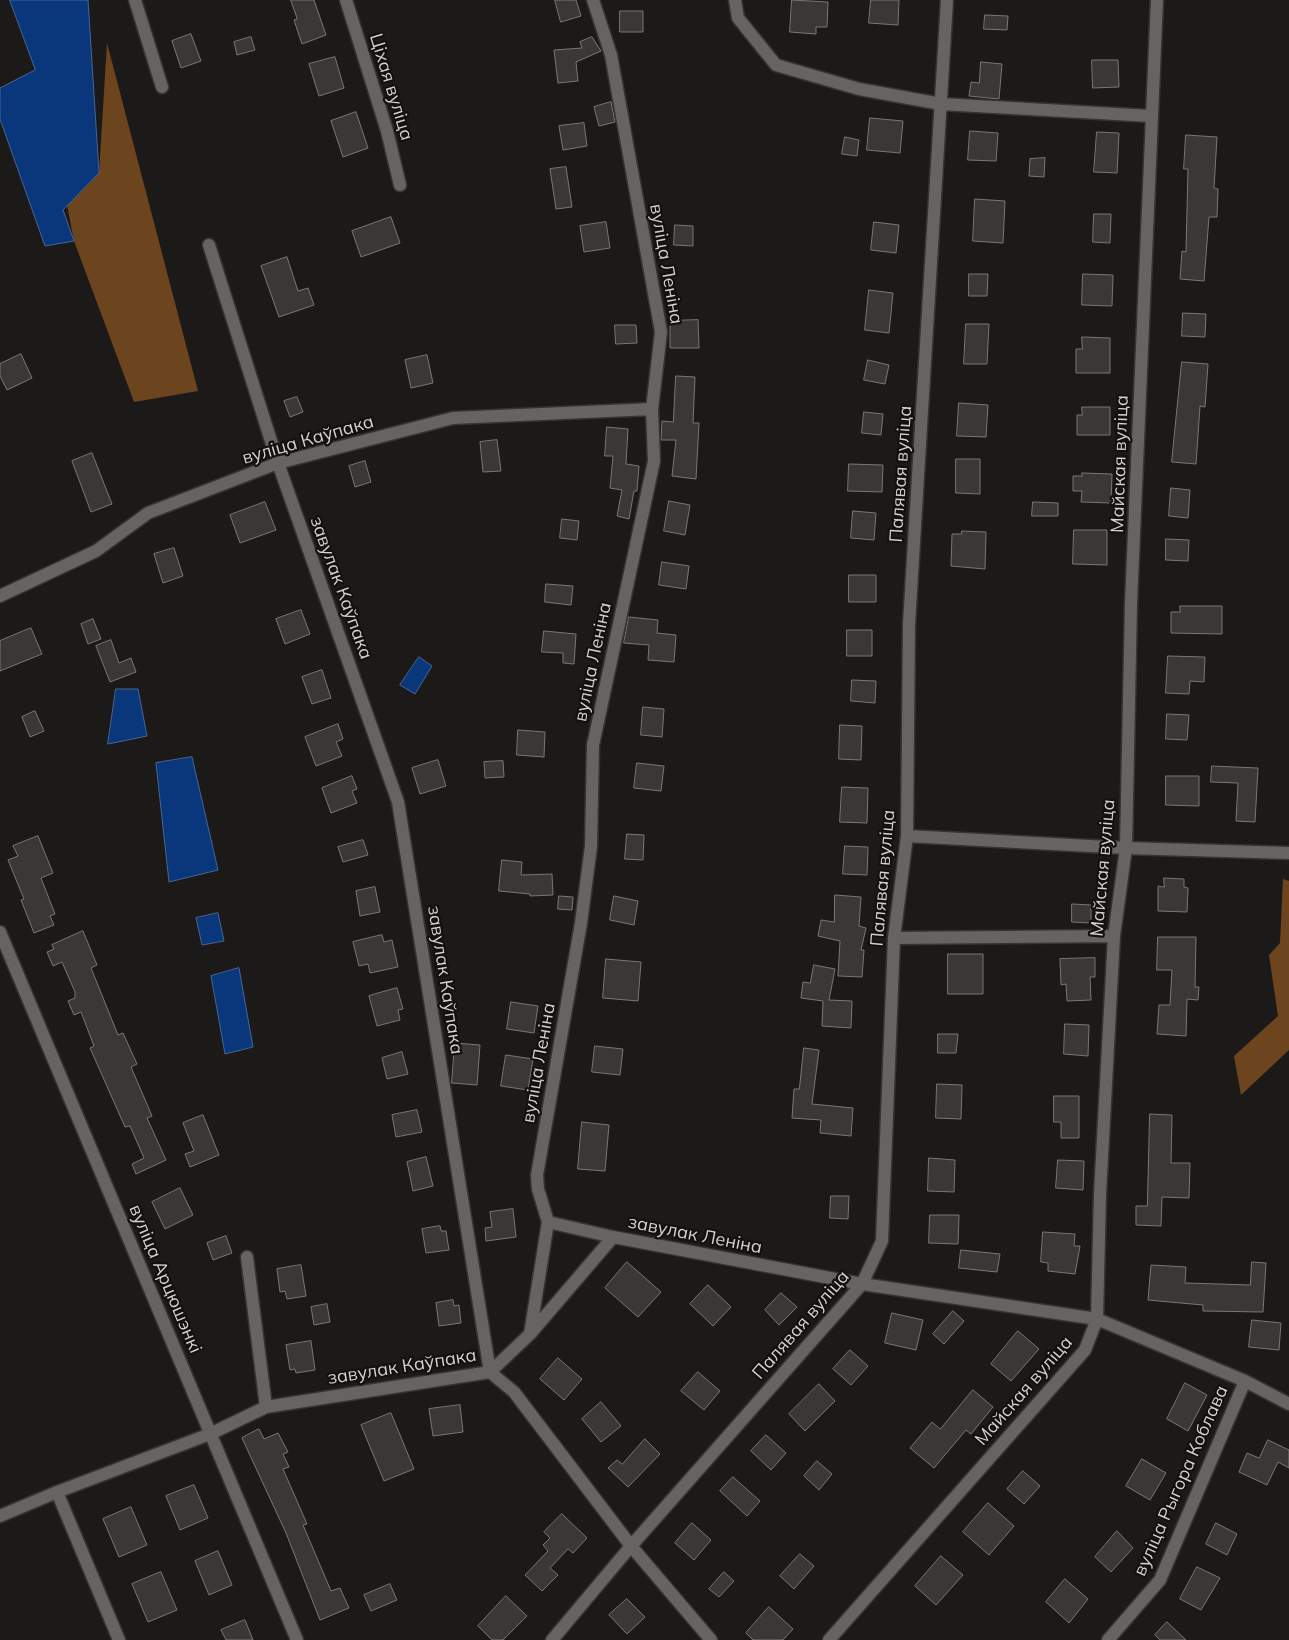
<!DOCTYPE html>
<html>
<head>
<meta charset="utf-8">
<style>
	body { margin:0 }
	canvas { display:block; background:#1c1a18 }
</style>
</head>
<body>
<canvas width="1289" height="1640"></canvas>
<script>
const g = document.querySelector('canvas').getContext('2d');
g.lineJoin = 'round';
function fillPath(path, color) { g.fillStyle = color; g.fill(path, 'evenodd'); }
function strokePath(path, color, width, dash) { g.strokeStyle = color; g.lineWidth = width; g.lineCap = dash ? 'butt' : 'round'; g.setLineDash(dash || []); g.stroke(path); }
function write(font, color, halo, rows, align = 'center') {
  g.font = font + ' Mulish,sans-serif'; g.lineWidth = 4.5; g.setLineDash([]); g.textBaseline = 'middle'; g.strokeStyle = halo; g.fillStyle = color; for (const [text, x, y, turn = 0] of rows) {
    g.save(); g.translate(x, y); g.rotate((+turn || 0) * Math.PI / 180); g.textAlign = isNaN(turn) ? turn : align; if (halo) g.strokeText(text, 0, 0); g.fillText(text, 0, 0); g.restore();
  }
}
const forest = new Path2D(`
	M107,43l91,348 -64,11 -60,-161 -7,-36 32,-32z
	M1283,879l6,2v169l-48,45 -7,-39 44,-40 -9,-61 11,-12z`);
const water = new Path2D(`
	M10,0h78l11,173 -36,37 11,31 -29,5 -45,-127v-31l35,-18z
	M419,657l13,9 -17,28 -15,-9z
	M116,689h22l9,47 -39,8z
	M192,757l26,113 -49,12 -13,-119z
	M218,913l6,28 -22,4 -6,-27z
	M239,968l14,79 -28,7 -14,-78z`);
const building = new Path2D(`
	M291,0h23l12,35 -24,9 -8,-24 3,-1z
	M555,0h21l5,16 -20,6z
	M792,0l36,2 -1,25h-11v7l-26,-2z
	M871,0h28l-1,25 -29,-2z
	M620,11h23v21h-23z
	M985,15l23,1 -1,14 -23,-1z
	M191,34l10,27 -20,7 -9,-27z
	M251,37l4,13 -18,5 -3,-13z
	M592,37l9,14 -25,11 2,19 -20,2 -4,-33 28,-2 -2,-6z
	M335,57l9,31 -25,8 -10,-32z
	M1092,60h26l1,27 -26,1z
	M981,62l21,2 -3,35 -30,-3 2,-14 8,1z
	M611,102l4,20 -16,4 -5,-19z
	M356,112l12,36 -25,9 -12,-36z
	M870,118l33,3 -3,32 -33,-3z
	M584,123l3,23 -24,4 -4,-24z
	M970,131l28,2 -2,28 -28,-1z
	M1097,132l22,1 -2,40 -23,-1z
	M1186,135l31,2 -3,51 4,1 -1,28h-8l-5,64 -24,-2 2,-28 4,1 2,-83h-4z
	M845,137l14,3 -2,16 -15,-2z
	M1045,158l-1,19 -15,-1 1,-17z
	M566,167l6,40 -16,2 -6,-40z
	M975,199l30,2 -2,42 -30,-2z
	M1094,214h17l-1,29 -17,-1z
	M391,217l9,26 -39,14 -9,-26z
	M606,222l4,26 -26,4 -4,-26z
	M874,222l25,3 -3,28 -25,-3z
	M675,225l18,1v20l-19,-1z
	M287,257l11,34 10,-3 6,17 -35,12 -18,-51z
	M969,274h19l-1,22h-18z
	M1083,274l30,1 -1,31 -30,-1z
	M869,290l24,3 -4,40 -24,-3z
	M1183,313l23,1 -1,23 -23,-1z
	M698,320l1,28h-29v-27z
	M966,324h23l-2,40h-23z
	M615,325h21l1,18 -21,1z
	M1082,337l28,1v35h-34v-24h6z
	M21,354l11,24 -25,12 -7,-14v-12z
	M427,355l6,28 -22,5 -6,-28z
	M868,360l21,5 -4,19 -21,-4z
	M1182,362l26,2 -3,43 -5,-1 -4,58 -24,-2z
	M676,376l19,1 -2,46h6l-3,56 -24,-3 4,-36h-15l1,-19 11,1z
	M297,397l6,15 -13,5 -6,-16z
	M959,403l29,2 -2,32 -29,-1z
	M1082,407h28v28h-33v-20h5z
	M864,412l19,2 -2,21 -19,-2z
	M607,427l21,2 -2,35 13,2 -2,25h-3l-5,28 -12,-3 5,-26 -12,-2 3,-32h-8z
	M497,440l4,31 -18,1 -3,-30z
	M92,453l20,51 -21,8 -19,-51z
	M956,459h24v35l-24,-1z
	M365,461l6,21 -16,5 -6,-21z
	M849,464l34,1 -1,27 -34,-1z
	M1082,473l30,1 -1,29 -30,-1 1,-11h-9v-15h9z
	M1171,488l19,2 -2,28 -19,-2z
	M669,501l21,4 -5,30 -21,-4z
	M265,502l11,28 -36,13 -10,-28z
	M1033,502l25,1v13h-26z
	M853,511l23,2 -2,27 -23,-2z
	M562,519l17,2 -2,19 -17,-2z
	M1074,530h33v35l-34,-1z
	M962,531l24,1 -1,37 -34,-3 1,-32h9z
	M1166,539l23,1 -1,21 -22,-1z
	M174,548l9,28 -20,7 -9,-29z
	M662,562l27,4 -3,23 -27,-4z
	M849,575h27v27h-27z
	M546,584l27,2 -2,19 -26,-3z
	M1180,606h42v28l-51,-1v-21h9z
	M301,610l9,24 -25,10 -9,-25z
	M629,617l29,3 -1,13 19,2 -2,27 -26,-2 1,-15 -25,-2z
	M93,619l8,20 -13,5 -7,-20z
	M31,628l11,26 -42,17v-30z
	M847,630h25v26h-25z
	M544,631l32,3 -2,30 -11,-1v-10l-21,-1z
	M111,640l8,23 12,-5 5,14 -26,10 -14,-36z
	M1168,656l37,1 -1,25 -14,-1 -1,13 -23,-1z
	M322,670l9,28 -19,6 -10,-27z
	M852,680l24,1 -1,22 -24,-2z
	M643,707l21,2 -2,28 -21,-2z
	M35,711l9,20 -14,6 -8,-20z
	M1167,714l22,1 -2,25 -21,-1z
	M338,724l5,15 -7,3 6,14 -26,10 -11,-29z
	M840,725l22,1 -1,34 -22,-1z
	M518,730l27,2 -1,25 -27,-2z
	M438,760l8,26 -26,8 -8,-26z
	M503,761l1,16 -19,1 -1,-16z
	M637,763l27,3 -3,25 -27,-3z
	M1212,766l46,2 -3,54 -19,-1 2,-38 -27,-1z
	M352,776l5,13 -5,2 5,12 -26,10 -9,-25z
	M1166,776h33v30l-33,-1z
	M842,787l26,1 -1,35 -27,-1z
	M627,834l17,1 -1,25 -18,-1z
	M38,836l15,37 -12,5 14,36 -5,2 4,9 -20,8 -13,-33 3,-1 -16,-39 10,-4 -5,-10z
	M363,840l5,15 -25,7 -5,-15z
	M845,846l23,1 -1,28 -24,-1z
	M502,860l20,2 -1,13 31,-1 1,21 -23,1v-2l-31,-3z
	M1164,878l20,1v8l4,1 -1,24 -29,-1v-25l6,1z
	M375,887l5,25 -20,4 -4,-25z
	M835,895l26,2 -2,29 7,2 -5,22h3l-2,27 -24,-1 2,-35 -22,-5 3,-16 13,2z
	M559,896l14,1 -1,13 -14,-1z
	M614,896l24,5 -4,24 -24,-5z
	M1072,904l19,1v18l-19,-1z
	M83,931l14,34 -6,3 27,67 5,-2 14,31 -6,3 21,49 -5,2 19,42 -30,14 -4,-10 12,-6 -14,-32 -5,1 -35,-79 4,-2 -13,-34 -7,3 -6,-14 7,-3v-6l-13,-30 -9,4 -6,-14 7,-3 -2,-4z
	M382,935l2,7 8,-2 6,27 -28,6 -2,-9 -9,2 -6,-24z
	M1158,937h38l-1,50h4l-1,13 -11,-1 -1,37 -29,-2 2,-29h11l2,-35h-15z
	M948,954h35v40h-35z
	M1095,958v19h-5l1,23 -24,1 -1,-17 -5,1 -1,-26z
	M606,959l35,3 -3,39 -35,-3z
	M814,965l21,4 -6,31 23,1 -1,27 -29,-2 1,-25 -22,-3 2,-16 7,1z
	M397,988l6,21 -5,1 2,10 -23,6 -8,-30z
	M511,1002l27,4 -4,27 -27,-4z
	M1065,1024l24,1 -1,31 -24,-2z
	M938,1034h20l-2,19h-18z
	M455,1043l25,2 -3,40 -25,-2z
	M595,1046l28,3 -3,26 -28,-3z
	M804,1048l15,2 -7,54 41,4 -2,28 -31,-3 1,-13 -29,-2 2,-29h5z
	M402,1052l6,22 -21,5 -5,-21z
	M506,1055l27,4 -5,31 -27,-4z
	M937,1084l25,1 -1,34 -25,-1z
	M1054,1096h25v42h-18v-16h-7z
	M417,1110l5,22 -26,5 -4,-22z
	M1150,1114l22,1 -1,48h19l-1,35 -27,-1 -1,29 -25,-1v-19h11z
	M203,1115l16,40 -29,12 -5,-13 9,-3 -11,-28z
	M582,1122l27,3 -4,46 -27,-2z
	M426,1157l7,29 -20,5 -6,-29z
	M929,1158l26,2 -1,32 -26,-1z
	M1058,1160l26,1 -1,29 -27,-2z
	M180,1188l13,27 -28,14 -13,-27z
	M831,1196h18l-1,23 -18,-1z
	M513,1209l3,28 -30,4 -1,-13 7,-1 -2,-15z
	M930,1215h29l-1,29 -29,-1z
	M440,1226l1,5h5l3,19 -23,3 -4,-24z
	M1043,1232l32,2 -1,12h6l-5,28 -27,-3v-8l-7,-1z
	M226,1236l6,17 -19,7 -6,-17z
	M961,1250l39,4 -3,18 -38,-4z
	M627,1262l34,30 -23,25 -33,-29z
	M1252,1262l14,1 -3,49 -60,-1v-6l-55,-5 3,-35 35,2 -1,16 65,2z
	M301,1265l5,31 -19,3 -2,-8 -5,1 -3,-23z
	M708,1285l23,22 -18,19 -23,-22z
	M781,1293l16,14 -18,18 -14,-15z
	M453,1300l1,6 5,-1 2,18 -22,3 -3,-23z
	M327,1304l3,18 -16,3 -3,-18z
	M953,1311l11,10 -20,23 -11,-10z
	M892,1313l31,7 -7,30 -31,-7z
	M1252,1320l29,3 -2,27 -30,-3z
	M1018,1331l21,18 -28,32 -20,-17z
	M311,1341l4,29 -19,3 -1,-4 -5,1 -4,-25z
	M850,1350l18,16 -17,19 -18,-16z
	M558,1358l24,21 -18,21 -24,-21z
	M698,1372l22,19 -16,19 -23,-19z
	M1185,1383l22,12 -19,36 -21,-12z
	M819,1384l16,17 -30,30 -16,-17z
	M973,1390l20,17 -22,27 -5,-4 -32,38 -24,-20 22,-26 8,7z
	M601,1402l20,24 -20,16 -19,-23z
	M460,1405l3,27 -30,4 -4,-27z
	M391,1413l23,56 -30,12 -23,-56z
	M259,1429l5,10 14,-6 10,19 -5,2 6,13 -6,2 24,55 -4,1 28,66 9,-3 9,20 -29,12 -34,-87 -44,-95z
	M766,1435l20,18 -15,17 -20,-19z
	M645,1439l15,15 -32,33 -20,-19 9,-8 5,4z
	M1268,1440l21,10v18l-11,-6 -11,23 -28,-13 8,-19 12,5z
	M1142,1459l24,14 -16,27 -24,-14z
	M817,1461l15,13 -13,16 -15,-14z
	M1023,1471l17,15 -16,18 -17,-15z
	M733,1477l27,24 -13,15 -27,-25z
	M194,1485l14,33 -28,12 -14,-34z
	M988,1503l26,23 -25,29 -26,-23z
	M131,1507l16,38 -28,12 -16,-38z
	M562,1514l25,24 -14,15 -5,-4 -18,19 8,7 -16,16 -17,-16 23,-24 -5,-6 7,-7 -6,-6z
	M692,1523l19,17 -17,20 -19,-17z
	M1216,1523l21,11 -10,21 -21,-11z
	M1117,1531l16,17 -22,24 -16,-15z
	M218,1551l14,34 -23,10 -14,-34z
	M800,1554l14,12 -20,23 -14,-13z
	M941,1556l22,19 -27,30 -21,-19z
	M1197,1567l23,11 -19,32 -21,-11z
	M161,1572l16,38 -29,12 -16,-38z
	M724,1572l10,9 -15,16 -10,-8z
	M1065,1579l23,20 -19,24 -23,-21z
	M390,1584l7,16 -26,11 -7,-16z
	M506,1596l21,20 -24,24h-11l-14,-14z
	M627,1599l18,18 -18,17 -18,-19z
	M769,1607l24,22 -10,11h-30l-7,-7z
	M245,1620l8,20h-27l-5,-10z
	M1167,1622l19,18h-26l-5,-5z`);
const minor = new Path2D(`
	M135,0l27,87
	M346,0l41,131 13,54
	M735,0l3,18 38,47 83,24 82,15 210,12
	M0,596l96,-45 52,-38 130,-50 175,-45 199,-9
	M907,836l219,12 163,5
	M0,932l297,708
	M894,938l220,-2
	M548,1222l65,15
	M247,1257l19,150
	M530,1334l18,-112 -10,-33 -1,-14 44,-252 10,-77 2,-101 61,-284 -2,-52 9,-77 -50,-277 -18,-55
	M57,1492l62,148
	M0,1516l57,-24 153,-58 56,-27 224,-35 -92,-570 -120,-339 -69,-218
	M552,1640l79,-94 231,-262 20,-43 12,-303 13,-102 2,-212 38,-624
	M711,1640l-80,-94 -117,-154 -24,-20 40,-38 83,-97 249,47 235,35 148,62 44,23
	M829,1640l256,-290 12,-31 3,-125 14,-258 12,-88 5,-245 26,-603
	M1108,1640l52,-60 85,-199`);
const streetNames = [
	["Ціхая вуліца",391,87,73],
	["вуліца Леніна",666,264,80],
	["вуліца Каўпака",308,440,-16],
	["Майская вуліца",1120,464,-88],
	["Палявая вуліца",901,474,-86],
	["завулак Каўпака",341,588,70],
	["вуліца Леніна",593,662,-78],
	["Майская вуліца",1103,868,-85],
	["Палявая вуліца",883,878,-85],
	["завулак Каўпака",445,980,81],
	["вуліца Леніна",539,1063,-80],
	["завулак Леніна",695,1235,11],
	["вуліца Арцюшэнкі",165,1279,67],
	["Палявая вуліца",801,1325,-49],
	["завулак Каўпака",402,1367,-9],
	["Майская вуліца",1024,1391,-49],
	["вуліца Рыгора Коблава",1181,1481,-66]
];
fillPath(forest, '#6c441e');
fillPath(water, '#0a367b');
strokePath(water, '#476595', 1);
fillPath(building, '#3a3836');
strokePath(building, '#797674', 1);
strokePath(minor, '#363432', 15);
strokePath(minor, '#656463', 12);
write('18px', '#d4d2d1', '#131110', streetNames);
</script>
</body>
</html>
